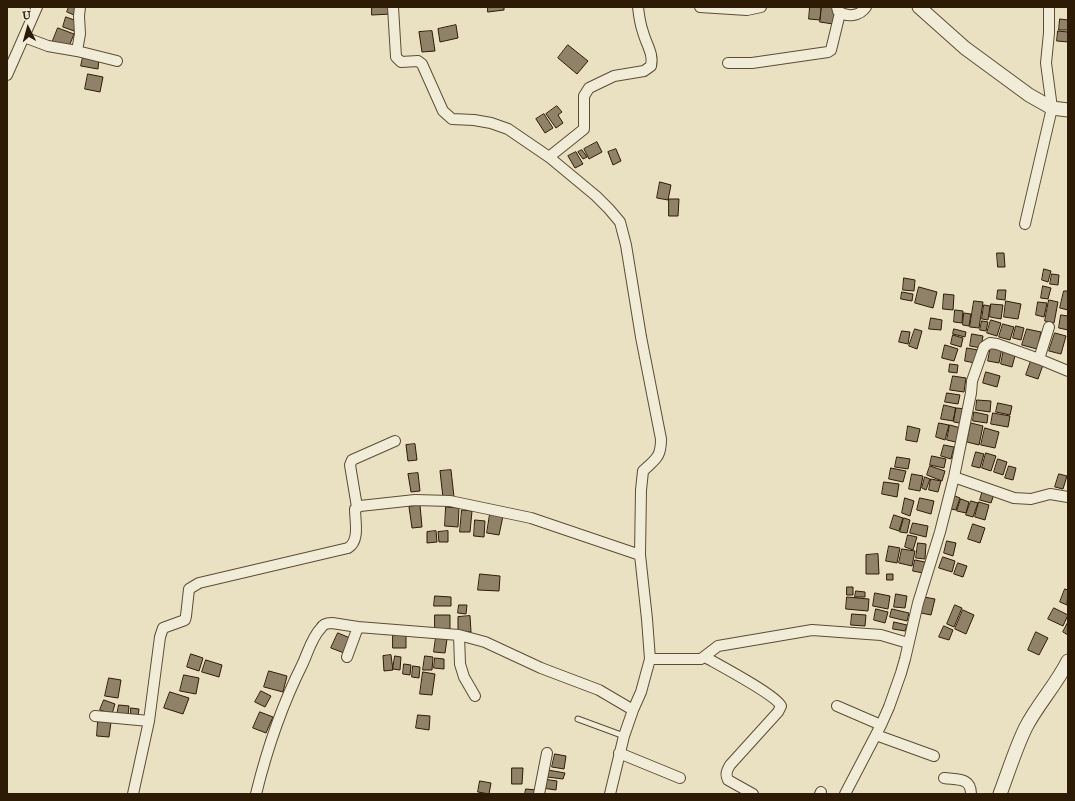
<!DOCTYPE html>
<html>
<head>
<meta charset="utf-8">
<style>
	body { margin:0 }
	#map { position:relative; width:1075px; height:801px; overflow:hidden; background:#eae1c3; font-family:"IM FELL Great Primer",serif }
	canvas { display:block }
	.frame { position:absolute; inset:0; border:8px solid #2e1b06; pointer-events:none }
	.north { position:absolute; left:8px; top:8px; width:40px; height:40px; -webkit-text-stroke:3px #f1ecd8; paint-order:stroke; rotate:354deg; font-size:11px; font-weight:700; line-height:16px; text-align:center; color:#2e1b06 }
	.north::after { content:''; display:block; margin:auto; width:14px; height:18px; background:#2e1b06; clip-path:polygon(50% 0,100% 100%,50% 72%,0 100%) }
</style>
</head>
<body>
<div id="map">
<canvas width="1075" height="801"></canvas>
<div class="frame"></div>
<div class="north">U</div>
</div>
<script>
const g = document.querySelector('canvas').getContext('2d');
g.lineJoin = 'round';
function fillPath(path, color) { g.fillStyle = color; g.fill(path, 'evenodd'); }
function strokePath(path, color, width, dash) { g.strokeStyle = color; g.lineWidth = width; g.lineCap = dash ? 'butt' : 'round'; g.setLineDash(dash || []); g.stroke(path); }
const building = new Path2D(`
	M69,7h8l-3,8 -7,-3z
	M372,7h19v7l-19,1z
	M488,7h16v3l-16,2z
	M810,7h11l-1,13 -11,-1z
	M822,7h14l-3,17 -13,-2z
	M66,17l11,4 -3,10 -11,-4z
	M1060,19l8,1v10h-9z
	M456,25l2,13 -18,4 -2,-13z
	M58,28l16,6 -6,15 -16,-6z
	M432,31l3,20 -13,1 -3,-20z
	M1058,31l10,1v10l-11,-1z
	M568,45l20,16 -11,13 -19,-16z
	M84,53l15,4 -1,12 -17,-3z
	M88,74l15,3 -3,15 -15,-3z
	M557,106l5,6 -4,3 5,8 -7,5 -10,-14z
	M544,114l9,14 -8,5 -9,-14z
	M597,142l5,10 -13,7 -5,-10z
	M616,149l5,12 -8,4 -5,-13z
	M582,150l5,7 -4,2 -5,-7z
	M576,152l7,12 -8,4 -7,-12z
	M660,182l11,3 -3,15 -11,-2z
	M669,199h10l-1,17h-9z
	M997,253h7l1,14h-7z
	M1044,269l7,2 -3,11 -6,-2z
	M1052,274l7,1 -1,10 -8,-1z
	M904,278l11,2 -1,11 -11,-1z
	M1043,286l8,2 -3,11 -7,-1z
	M919,287l18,5 -4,16 -18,-5z
	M998,290h8l-1,10 -8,-1z
	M1064,291h4v19l-8,-2z
	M902,292l11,2 -1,7 -11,-2z
	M944,294l10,1 -1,15 -10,-1z
	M1049,300l9,2 -4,21 -9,-2z
	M974,301l9,1 -4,26 -9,-1z
	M1006,301l15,3 -3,15 -14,-2z
	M1038,302l9,1 -3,14 -8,-2z
	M991,304l12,1 -2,14 -11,-2z
	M984,305l6,1 -2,14 -6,-1z
	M955,310l8,1 -1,12 -8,-1z
	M964,313l7,1 -2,12 -6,-1z
	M1061,315l7,1v14l-9,-2z
	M931,318l11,2 -1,10 -12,-1z
	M991,320l10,3 -4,13 -10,-3z
	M982,321l6,1 -2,9 -6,-1z
	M1003,324l11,3 -4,13 -11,-3z
	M1016,326l8,2 -3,12 -8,-2z
	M915,329l7,2 -5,18 -8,-3z
	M954,329l12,3 -1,5 -12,-3z
	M1027,329l14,3 -4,17 -15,-4z
	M902,331l8,1 -2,12 -9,-2z
	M1055,333l11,3 -5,18 -12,-3z
	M972,334l11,2 -2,12 -11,-2z
	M953,335l10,3 -2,9 -10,-3z
	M945,345l13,4 -4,12 -12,-3z
	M991,346l11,2 -3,15 -11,-2z
	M967,348l11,2 -3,13 -10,-2z
	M1004,349l12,3 -4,15 -11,-3z
	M1031,361l12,4 -5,14 -12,-4z
	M950,364l8,1 -1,8 -8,-1z
	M986,372l14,4 -3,11 -14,-4z
	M953,376l13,2 -2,14 -14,-2z
	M947,393l13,2 -2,9 -13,-2z
	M977,400l14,1 -1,11 -14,-2z
	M998,403l14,3 -2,9 -14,-3z
	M944,405l12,3 -3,13 -12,-2z
	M956,408l11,1 -2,15 -11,-2z
	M974,412l14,3 -1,8 -14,-2z
	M993,413l17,3 -2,11 -17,-3z
	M939,423l10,2 -4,15 -9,-3z
	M971,423l12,3 -4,19 -12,-3z
	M950,425l14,4 -4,14 -13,-3z
	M908,426l12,3 -3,13 -11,-2z
	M985,428l14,4 -4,16 -14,-3z
	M415,444l2,16 -9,1 -2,-16z
	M944,445l10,2 -3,12 -10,-3z
	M976,452l8,2 -4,14 -8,-2z
	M986,453l10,3 -5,15 -9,-3z
	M932,456l14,3 -2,9 -14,-3z
	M897,457l13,2 -2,10 -13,-2z
	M998,459l9,3 -4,13 -9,-3z
	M930,466l15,5 -3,10 -15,-6z
	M1009,466l7,2 -3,12 -8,-2z
	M891,468l15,3 -3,11 -14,-3z
	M451,470l3,27 -11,1 -3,-27z
	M418,473l2,18 -9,1 -3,-18z
	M912,474l11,2 -3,15 -11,-2z
	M1059,474l8,2 -4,13 -8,-2z
	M925,477l5,2 -4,11 -4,-2z
	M931,479l10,2 -3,11 -9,-2z
	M884,482l15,2 -2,13 -15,-3z
	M983,490l11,4 -3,9 -11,-3z
	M955,496l5,2 -4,12 -5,-1z
	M905,498l9,3 -4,15 -8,-3z
	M920,498l14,3 -3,13 -14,-4z
	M961,499l8,3 -3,11 -9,-2z
	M971,501l7,2 -5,14 -7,-2z
	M979,502l10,3 -4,15 -10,-3z
	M420,505l2,22 -10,1 -3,-21z
	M446,507l13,1 -1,19 -13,-1z
	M462,510l10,1 -2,21h-10z
	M490,514l13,2 -4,19 -12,-2z
	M894,515l9,3 -4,13 -9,-3z
	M904,518l6,2 -3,13 -7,-1z
	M475,520l10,1 -1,16 -10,-1z
	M913,523l15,3 -2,11 -16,-4z
	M973,524l12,4 -5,15 -12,-4z
	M436,531l1,11 -10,1v-11z
	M448,531v11h-9l-1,-10z
	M908,535l9,2 -4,13 -8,-3z
	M947,541l9,2 -3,13 -9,-3z
	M918,543l8,1 -1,15 -9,-1z
	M889,546l11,2 -3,15 -11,-2z
	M902,549l13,2 -3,15 -13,-3z
	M878,554l1,20h-13v-19z
	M943,557l12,4 -3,11 -13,-4z
	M915,560l10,2 -2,11 -10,-2z
	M958,563l9,3 -4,11 -9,-3z
	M480,574l20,2 -1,15 -21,-1z
	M887,574h6v6h-6z
	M847,587h6v8h-6z
	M1065,589l3,1 -1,15 -7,-3z
	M856,591l9,1v5h-10z
	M875,593l15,3 -2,13 -15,-3z
	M896,594l11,2 -2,12 -11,-1z
	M435,596l16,1v9h-17z
	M847,597l22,2 -1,12 -22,-2z
	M924,597l11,2 -4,16 -10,-2z
	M459,605h8l-1,9 -8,-1z
	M955,605l7,3 -8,19 -7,-3z
	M1054,608l14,7 -5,11 -15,-7z
	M876,609l12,3 -3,11 -11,-3z
	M892,609l17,4 -2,8 -17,-4z
	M963,610l11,5 -8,19 -11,-5z
	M852,614l14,1 -1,11 -14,-1z
	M435,615h15v14h-15z
	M470,616l1,16h-13v-15z
	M894,622l13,3 -2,6 -12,-2z
	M1068,622v13l-5,-3z
	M944,626l9,4 -4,10 -10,-3z
	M1036,632l12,6 -9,17 -11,-5z
	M338,633l12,5 -6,15 -13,-5z
	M393,635h13v13h-13z
	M436,637l11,2 -2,14 -11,-1z
	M191,654l12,4 -4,13 -12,-4z
	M391,655l2,15 -9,1 -1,-15z
	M395,656l6,1 -1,13 -7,-1z
	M425,656l8,1 -1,13h-9z
	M435,658l9,1v10l-10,-1z
	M206,660l16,5 -3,12 -17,-5z
	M404,664l7,1 -1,10 -7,-1z
	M413,666l7,1 -1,11 -7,-1z
	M269,671l18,5 -4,16 -19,-5z
	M423,672l12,2 -3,21 -12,-1z
	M184,675l15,3 -3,16 -16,-3z
	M109,678l12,2 -3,18 -13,-2z
	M261,691l10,5 -6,11 -10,-5z
	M170,692l19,6 -6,16 -19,-6z
	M104,700l11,4 -3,10 -12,-4z
	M119,705l10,1 -1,10 -11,-1z
	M131,708l8,1 -1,7 -7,-1z
	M260,712l13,5 -7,16 -13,-5z
	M418,715l12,1 -1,14 -13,-2z
	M98,721l13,1 -2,15 -12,-1z
	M555,754l11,2 -2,13 -12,-2z
	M512,768h11l-1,16h-10z
	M548,770l17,3 -2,6 -16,-2z
	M543,779l14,2 -1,9 -14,-2z
	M480,781l11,2 -2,11 -11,-2z
	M526,789l11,1 -1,4h-11z`);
const service = new Path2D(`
	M578,719l46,17`);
const minor = new Path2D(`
	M393,7l3,50 5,5 17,-1 4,3 21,47 9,8 22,1 17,3 17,6 41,28
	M700,7l47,3 14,-3
	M837,7l1,4c9,7 22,5 28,-4
	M24,37l24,9 29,5 40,10
	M77,51l3,-17 -1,-18 1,-9
	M728,63h24l76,-11 3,-2 1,-4 8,-33
	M7,75l30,-68
	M1025,224l27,-116 -6,-45 3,-30v-26
	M1039,359l10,-32
	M954,477l60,21 17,1 19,-5 18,3
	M357,507l-7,-42 2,-5 43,-19
	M459,635l1,29 4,13 11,19
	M347,657l11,-30
	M705,657c14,8 71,38 76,49l-3,6 -48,53c-3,5 -5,9 -2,15l25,14
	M650,659h51l17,-13 94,-16 69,5 27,8
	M837,706l44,19
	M95,716l54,5
	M876,735l58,21
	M619,753l61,25
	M944,778c13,2 27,-1 27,16
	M133,794l16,-73 11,-84 3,-9 22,-8 1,-4 3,-27 10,-6 149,-35c12,-7 7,-27 7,-39l5,-3 55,-6 35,1 81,17 109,37
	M256,794c11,-45 26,-89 47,-131 5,-11 9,-26 18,-35 2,-4 7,-5 11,-5l26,4 101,8 26,7 56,26 58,22 34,20
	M539,794l8,-41
	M610,794l14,-58 9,-26 8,-18 9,-33 -3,-40 -7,-64 1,-65 2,-19c13,-12 18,-14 18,-32l-20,-102 -15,-92 -6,-23 -11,-13 -13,-13 -47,-39 35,-28v-33l5,-8 25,-12 30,-5 7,-5c3,-12 -5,-22 -8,-34 -3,-8 -4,-16 -5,-25
	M820,794l1,-2
	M845,794l36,-69 8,-18 12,-34 4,-14 13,-56 22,-71 14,-55 17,-84 1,-12 12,-34 6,-4 7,1 42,15 29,12`);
const tertiary = new Path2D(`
	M919,7l46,41 64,47 23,13 16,2
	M1000,794c8,-21 16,-47 26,-67 12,-23 30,-42 42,-66`);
fillPath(building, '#908268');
strokePath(building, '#2e1b06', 1);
strokePath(service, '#5d4c35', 7);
strokePath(minor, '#5d4c35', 12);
strokePath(tertiary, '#5d4c35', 15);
strokePath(service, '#f1ecd8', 5);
strokePath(minor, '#f1ecd8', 10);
strokePath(tertiary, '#f1ecd8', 13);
</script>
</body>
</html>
